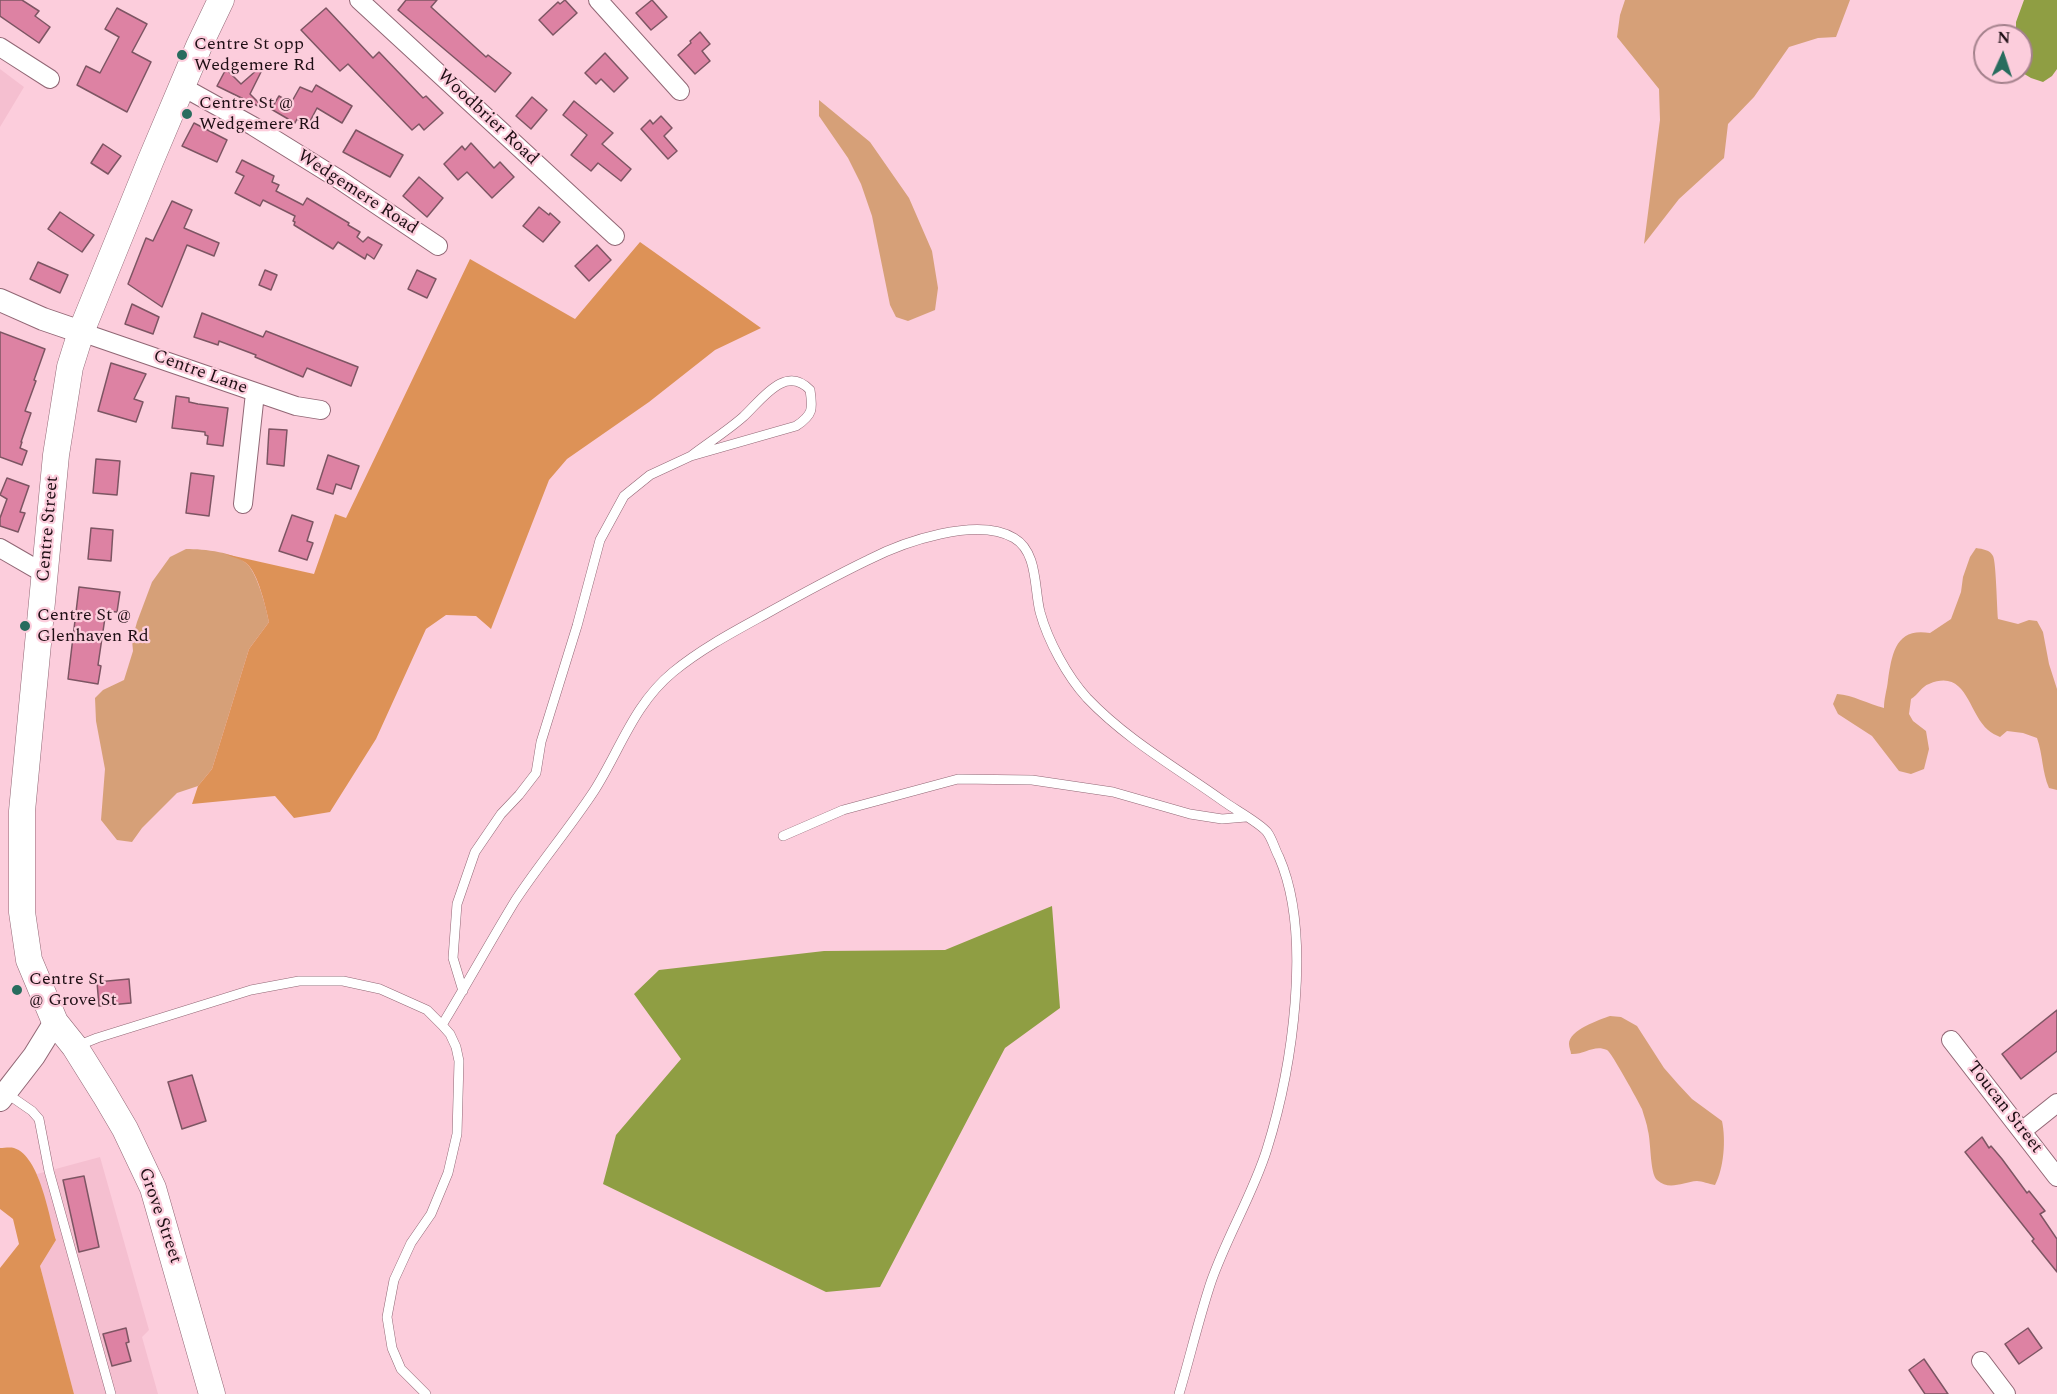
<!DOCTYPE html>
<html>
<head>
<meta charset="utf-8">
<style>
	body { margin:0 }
	#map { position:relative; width:2057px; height:1394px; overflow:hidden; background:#fccddc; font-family:Spectral,serif }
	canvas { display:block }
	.north { position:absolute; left:1973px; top:24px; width:60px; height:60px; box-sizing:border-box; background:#fccddc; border:2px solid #a4818c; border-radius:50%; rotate:3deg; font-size:16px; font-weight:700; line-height:24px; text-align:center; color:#1f0f15 }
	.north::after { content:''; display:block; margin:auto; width:21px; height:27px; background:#286c5e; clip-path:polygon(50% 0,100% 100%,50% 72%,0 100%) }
</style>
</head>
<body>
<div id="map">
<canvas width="2057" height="1394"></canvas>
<div class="north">N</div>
</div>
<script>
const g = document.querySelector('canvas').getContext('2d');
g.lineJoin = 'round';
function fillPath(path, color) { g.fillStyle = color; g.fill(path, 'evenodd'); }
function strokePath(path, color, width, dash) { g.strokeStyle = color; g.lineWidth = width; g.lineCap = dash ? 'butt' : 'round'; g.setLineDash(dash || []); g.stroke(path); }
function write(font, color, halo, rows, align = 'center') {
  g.font = font + ' Spectral,serif'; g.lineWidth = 4.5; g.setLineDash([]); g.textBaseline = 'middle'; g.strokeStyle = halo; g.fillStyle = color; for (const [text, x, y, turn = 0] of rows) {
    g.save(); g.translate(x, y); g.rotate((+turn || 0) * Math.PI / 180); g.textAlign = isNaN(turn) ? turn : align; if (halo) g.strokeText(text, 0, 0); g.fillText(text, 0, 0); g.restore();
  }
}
const built = new Path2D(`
	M0,69l24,18 -24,40z
	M100,1157l49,173 -7,7 16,57h-84l-34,-128 16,-26 -19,-66z`);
const green = new Path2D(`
	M1625,0h225l-14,37 -18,1 -29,9 -35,50 -26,27 -4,34 -45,41 -35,45 16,-124 -1,-31 -42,-52 3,-22z
	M819,100l51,42 39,56 23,53 6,37 -3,22 -27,11 -12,-4 -6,-12 -18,-89 -11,-32 -13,-26 -29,-42z
	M1976,548c7,1 14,2 17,8 3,5 4,53 5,63l20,5 11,-4 8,1 6,11 6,32 8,25v101l-8,-2c-7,-16 -6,-33 -12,-50l-14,-5 -16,-2 -7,6c-4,-2 -9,-4 -12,-7 -20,-17 -21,-62 -59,-46 -7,2 -11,11 -18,15l-2,15 4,7 13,10 3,18 -5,20 -13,5 -12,-3 -27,-35 -34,-22 -5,-10 4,-10c16,1 31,10 47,14 0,-10 3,-18 4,-28 4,-27 8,-53 42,-47l21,-14 10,-27 2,-15 7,-20z
	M186,549c18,0 50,3 62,16 10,11 18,42 21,57l-20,27 -37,120 -14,17 -21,7 -35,35 -10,14 -15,-2 -16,-20 4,-51 -9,-48 -1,-23 8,-8 21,-10 9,-29 -1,-11 5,-18 15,-40 18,-25z
	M1610,1016l11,1 16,9 27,42 14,16 14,15 30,22c4,19 2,47 -7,64 -6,-1 -13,-4 -18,-4 -14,1 -28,10 -40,-1 -7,-6 -6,-38 -9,-49 -1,-7 -4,-15 -6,-22 -4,-8 -30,-56 -35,-59 -13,-6 -23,5 -36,4 0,-3 -2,-6 -2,-10 0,-14 30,-24 41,-28z`);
const forest = new Path2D(`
	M640,242l121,86 -46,22 -66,52 -82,57 -18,21 -58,149 -15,-13 -30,-1 -20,14 -50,110 -46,73 -36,6 -19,-22 -83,8 6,-18 14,-17 37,-120 20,-27c-3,-14 -11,-49 -22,-58 -5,-5 -15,-7 -22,-10l89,20 21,-60 11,4 124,-259 105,60z
	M0,1148c4,0 10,-1 14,0 26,8 35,69 42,92l-16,26 34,128h-74v-126l19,-24 -6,-25 -13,-10z`);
const water = new Path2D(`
	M2024,0h33v69l-5,7 -9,6 -12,-4 -10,-6v-36h-5v-14z
	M1052,906l8,102 -55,40 -125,239 -54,5 -223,-108 13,-49 65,-76 -47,-65 25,-24 165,-19 121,-1z`);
const building = new Path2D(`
	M0,0h22l17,11 -4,5 15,11 -11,16 -39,-27z
	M406,0h31l-6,7 55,50 2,-2 23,18 -16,19 -97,-82z
	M565,0l12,13 -24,22 -14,-15 19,-18 2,2z
	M652,0l15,17 -16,13 -15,-17z
	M117,8l30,16 -15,28 19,10 -24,50 -50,-27 9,-19 14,7 19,-36 -14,-8z
	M326,8l47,50 6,-6 44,46 3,-2 17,17 -19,17 -5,-6 -7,6 -64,-66 -8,7 -39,-41z
	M700,32l10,12 -8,7 8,10 -15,13 -17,-19 13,-12 -1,-2z
	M605,53l23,25 -14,14 -13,-13 -5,5 -11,-11z
	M266,62l-16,32 11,11 -1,2 -43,-21 9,-17 15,15z
	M316,85l36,21 -10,17 -25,-15 -9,17 -11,-6 -2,4 -24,-14 8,-13 12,7 9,-16 12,5z
	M532,97l15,13 -16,19 -15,-13z
	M574,101l39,32 -11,11 29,25 -10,12 -23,-18 -7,8 -20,-16 16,-20 -24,-20z
	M661,116l11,12 -8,8 13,15 -9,8 -27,-30 9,-9 3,4z
	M194,123l33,17 -10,22 -35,-16z
	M356,130l47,25 -13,22 -47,-25z
	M471,143l23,25 6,-6 14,15 -22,21 -25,-26 -9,8 -14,-16 18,-18 3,4z
	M103,144l18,12 -13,18 -17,-11z
	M242,160l32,16 -2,6 7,3 -3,6 27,14 4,-7 42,25 -1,2 12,7 -3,5 6,5 5,-5 14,8 -8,14 -7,-5 -2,5 -27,-17 -5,7 -39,-24 1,-3 -2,-1 2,-5 -32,-16 -3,6 -25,-13 9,-17 -8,-4z
	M419,177l24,21 -16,19 -24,-21z
	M172,201l20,9 -8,18 35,15 -5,13 -27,-11 -25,62 -34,-23 18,-46 7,3z
	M539,207l10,8 1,-2 10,9 -17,20 -20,-16z
	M60,212l34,23 -12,17 -34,-23z
	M597,245l14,15 -22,21 -14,-15z
	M38,262l30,13 -8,18 -30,-14z
	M265,270l12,5 -6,15 -12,-5z
	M417,270l19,9 -9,19 -19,-9z
	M132,304l27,13 -6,17 -28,-10z
	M202,313l61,24 3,-6 92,36 -7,19 -44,-18 -4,9 -48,-20 1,-2 -37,-14 -1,4 -24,-8z
	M0,332l45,17 -11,31 2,1 -11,30 6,2 -10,29h1l-2,6 7,3 -5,14 -22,-8z
	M111,363l35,11 -12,25 9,3 -7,20 -38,-11z
	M176,396l13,2v4l9,2 30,4 -5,38 -16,-2 1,-8 -3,-1v-3l-33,-4z
	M269,429l18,1 -3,36 -17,-2z
	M328,455l31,11 -8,23 -15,-5 -3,10 -16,-5z
	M96,459l24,2 -3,34 -24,-2z
	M191,473l23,3 -5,40 -23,-3z
	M7,478l22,8 -9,26 5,1 -7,19 -18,-6v-8l7,-19 -7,-4z
	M292,515l21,7 -6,19 6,2 -6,17 -28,-9z
	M91,528l22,2 -2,31 -23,-2z
	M79,587l41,5 -3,20 -11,-1 -8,54 3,1 -3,18 -30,-5z
	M129,979l2,24 -32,3 -2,-24z
	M2057,1010v41l-36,28 -19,-25z
	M192,1075l14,46 -24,8 -14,-47z
	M1982,1137l7,11 2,-2 11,13 25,34 2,-2 16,20 -5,3 17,25v33l-25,-31 2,-2 -69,-87z
	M84,1176l15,71 -20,5 -16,-72z
	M126,1328l3,14 -3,1 5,18 -19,5 -9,-32z
	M2028,1328l14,20 -23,16 -14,-20z
	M1924,1359l24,35h-23l-16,-24z`);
const service = new Path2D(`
	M783,836l60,-26 115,-31 74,1 81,12 77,22 32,5 24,-2
	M463,991l-10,-33 4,-54 18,-52 26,-38 18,-19 17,-22 5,-31 36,-116 23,-86 24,-44 26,-21 41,-19 105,-30c17,-11 17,-17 14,-36 -25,-27 -50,12 -67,27 -16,14 -35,26 -52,39
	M442,1025c25,-41 48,-83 73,-124 25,-38 54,-72 79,-110 26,-41 40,-87 79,-119 28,-23 60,-40 91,-57 34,-19 69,-38 104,-55 35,-18 109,-44 146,-22 24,14 20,50 26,74 8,29 27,64 47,86 40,42 90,70 136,103 11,8 37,22 44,31 5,6 8,18 12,25 34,78 13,212 -12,292 -14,45 -40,87 -56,133 -12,36 -21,75 -32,112
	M77,1046l20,-8 154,-48 48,-9h44l37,8 47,21 15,15 8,9 6,13 3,14 -2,73 -9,39 -17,41 -20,29 -17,37 -7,37 5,31 9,21 25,25
	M6,1093l26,18 7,8 10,52 62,223`);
const minor = new Path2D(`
	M359,0l256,236
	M598,0l82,91
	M0,47l50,32
	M181,86l72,40 87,54 98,66
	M81,332l215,74 25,4
	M243,504l12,-111
	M0,548l45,26
	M1951,1040l106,137
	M2022,1131l35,-28
	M1981,1361l25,33`);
const tertiary = new Path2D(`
	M0,300l43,19 38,13
	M0,1100l34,-44 21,-34`);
const secondary = new Path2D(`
	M212,1394l-59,-206 -28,-59 -20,-34 -30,-48 -20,-25 -26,-62 -7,-48v-101l34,-356 14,-88 11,-35 69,-170 49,-116 22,-46`);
const markers = [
	[182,55,6,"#286c5e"],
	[187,114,6,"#286c5e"],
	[25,626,6,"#286c5e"],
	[17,990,6,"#286c5e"]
];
const poiNames = [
	["Centre St opp",194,45],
	["Wedgemere Rd",194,66],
	["Centre St @",199,104],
	["Wedgemere Rd",199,125],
	["Centre St @",37,616],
	["Glenhaven Rd",37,637],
	["Centre St",29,980],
	["@ Grove St",29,1001]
];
const streetNames = [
	["Woodbrier Road",487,118,43],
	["Wedgemere Road",357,193,33],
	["Centre Lane",200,373,20],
	["Centre Street",49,529,-85],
	["Toucan Street",2004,1108,52],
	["Grove Street",159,1216,71]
];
fillPath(built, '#f5bfd0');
fillPath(green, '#d6a078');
fillPath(forest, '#dd9257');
fillPath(water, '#8f9e43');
fillPath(building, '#dd82a3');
strokePath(building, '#7d5563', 1.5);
strokePath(service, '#916775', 10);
strokePath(minor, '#916775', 20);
strokePath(tertiary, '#916775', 24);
strokePath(secondary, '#916775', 27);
strokePath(service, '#fff', 9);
strokePath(minor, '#fff', 18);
strokePath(tertiary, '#fff', 22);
strokePath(secondary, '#fff', 26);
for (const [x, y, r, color] of markers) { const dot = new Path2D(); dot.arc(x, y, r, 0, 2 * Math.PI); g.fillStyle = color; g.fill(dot); strokePath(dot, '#fccddc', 2); }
write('18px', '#1f0f15', '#fccddc', poiNames, 'left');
write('18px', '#1f0f15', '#fccddc', streetNames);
</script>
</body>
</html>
